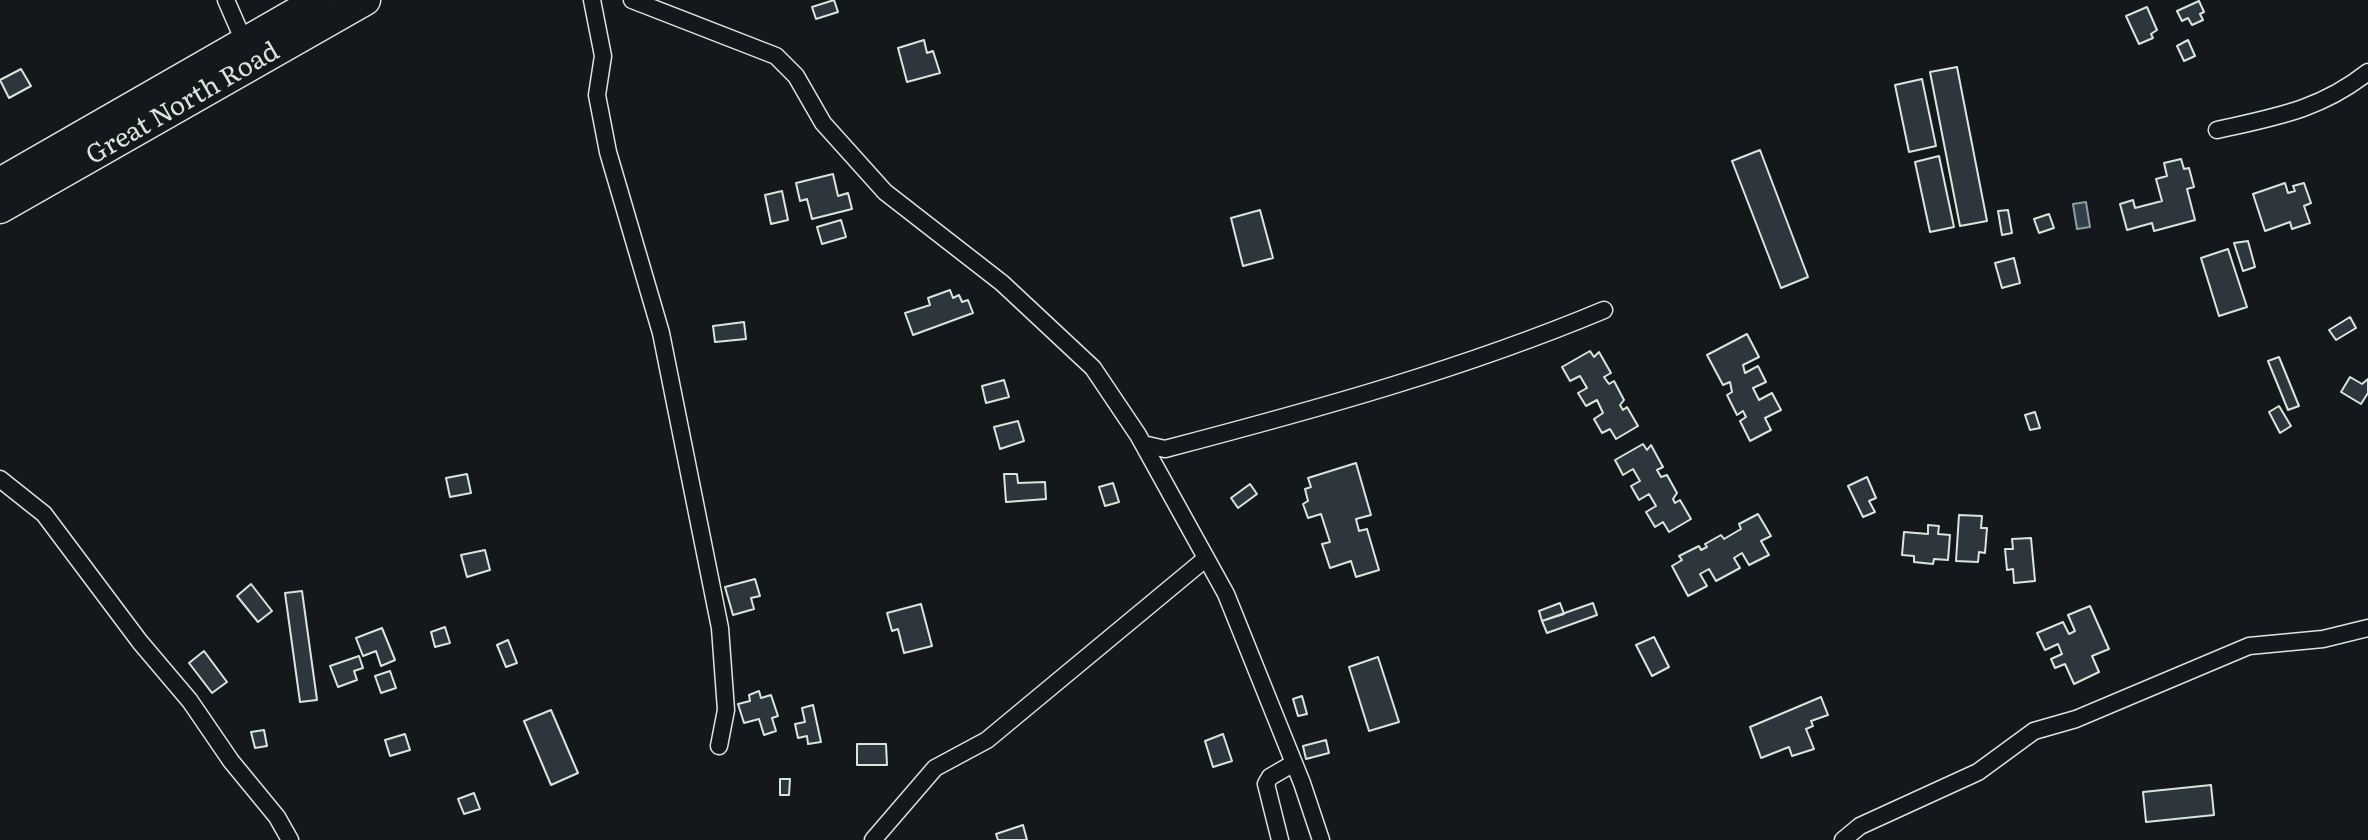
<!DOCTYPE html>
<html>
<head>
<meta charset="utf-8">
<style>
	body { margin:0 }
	canvas { display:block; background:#14181c }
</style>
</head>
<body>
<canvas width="2368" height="840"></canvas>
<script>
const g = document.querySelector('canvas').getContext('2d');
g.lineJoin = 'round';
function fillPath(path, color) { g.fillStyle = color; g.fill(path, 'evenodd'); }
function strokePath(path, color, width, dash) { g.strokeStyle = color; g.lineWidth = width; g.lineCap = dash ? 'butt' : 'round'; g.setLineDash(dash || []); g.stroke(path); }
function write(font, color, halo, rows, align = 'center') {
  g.font = font + ' Literata,serif'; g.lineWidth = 6; g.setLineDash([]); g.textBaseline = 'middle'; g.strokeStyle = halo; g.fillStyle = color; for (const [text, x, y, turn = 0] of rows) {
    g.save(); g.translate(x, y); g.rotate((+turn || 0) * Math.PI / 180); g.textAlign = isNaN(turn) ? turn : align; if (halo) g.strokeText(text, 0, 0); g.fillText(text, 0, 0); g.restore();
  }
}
const water = new Path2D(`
	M2086,202l4,25 -13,2 -4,-25z`);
const building = new Path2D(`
	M834,0l4,12 -22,7 -4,-12z
	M2199,1l5,11 -4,2 3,6 -11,5 -4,-7 -6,3 -5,-10z
	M2147,7l10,23 -6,4 2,4 -14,6 -13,-28z
	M924,40l3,13 6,-2 7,22 -33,9 -9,-34z
	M2188,40l7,16 -11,5 -7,-15z
	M1957,67l30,154 -27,5 -30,-154z
	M21,69l10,17 -22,12 -9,-18z
	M1922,79l14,67 -27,6 -14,-67z
	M1760,150l48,127 -27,11 -49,-127z
	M1939,156l15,71 -24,5 -15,-70z
	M2181,159l3,10 5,-1 5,19 -7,2 8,31 -41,11 -2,-8 -25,7 -7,-26 13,-4 2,8 27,-7 -6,-22 11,-3 -3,-13z
	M833,174l5,22 10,-3 4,16 -40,10 -5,-20 -7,2 -4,-18z
	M2285,183l3,10 7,-2 -2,-5 11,-3 7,20 -7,3 6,17 -18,6 -2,-7 -25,9 -12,-37z
	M782,191l6,29 -17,4 -6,-29z
	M1260,210l13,48 -30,8 -12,-48z
	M2008,210l4,23 -10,2 -4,-24z
	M2049,214l5,14 -15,5 -5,-14z
	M841,220l5,17 -24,7 -5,-17z
	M2248,241l7,26 -12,4 -9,-28z
	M2228,249l19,58 -28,9 -18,-58z
	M2014,258l6,25 -18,5 -7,-25z
	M950,290l3,8 6,-3 3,7 6,-2 5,13 -60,22 -8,-22 25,-8 -2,-7z
	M2350,317l6,11 -20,12 -7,-10z
	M744,322l2,17 -31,3 -2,-16z
	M1747,334l12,23 -16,8 2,8 13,-7 8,16 -13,6 6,12 13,-7 9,17 -16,8 6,12 -21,11 -10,-20 6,-4 -3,-6 -6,4 -10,-20 5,-3 -2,-10 -7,3 -16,-30z
	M1590,351l4,6 5,-5 12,21 -7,4 5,7 5,-3 10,19 -4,5 3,5 4,-3 11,19 -22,13 -6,-10 -8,4 -8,-14 9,-6 -6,-13 -11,6 -8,-13 9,-5 -7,-12 -10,5 -8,-14z
	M2279,357l20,49 -11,4 -20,-49z
	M2350,377l12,7 6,-5v14l-7,11 -20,-12z
	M1004,380l5,17 -23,6 -4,-17z
	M2279,406l12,20 -11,7 -11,-21z
	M2035,412l5,16 -10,2 -5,-15z
	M1018,421l6,20 -24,8 -6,-22z
	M1643,444l4,6 4,-5 12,22 -6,3 4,7 6,-2 10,18 -4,6 2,4 5,-3 11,19 -22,13 -6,-10 -8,5 -9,-15 10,-6 -7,-12 -10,6 -8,-14 9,-5 -7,-12 -10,6 -8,-15z
	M1356,463l15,52 -15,4 3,12 8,-2 12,41 -23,7 -5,-16 -21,7 -8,-24 8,-2 -9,-28 -13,4 -5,-14 5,-3 -3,-12 6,-2 -3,-9z
	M467,474l4,19 -21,4 -4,-19z
	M1004,474h13l1,9 27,-1 1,17 -40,3z
	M1867,477l9,21 -7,3 6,11 -12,5 -15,-31z
	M1113,483l6,19 -14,4 -6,-19z
	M1250,484l7,10 -19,14 -7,-10z
	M1758,514l13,22 -10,5 8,14 -20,10 -7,-12 -8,5 6,10 -24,13 -7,-12 -9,5 7,12 -19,10 -16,-30 10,-6 -3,-4 20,-10 2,4 6,-3 -2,-3 16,-9 3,4 17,-10 -2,-5z
	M1959,515l23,1 -1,12h6l-2,25 -6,-1 -1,10 -22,-1z
	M1928,525l11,1 -1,8 12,1 -2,25 -14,-1 -1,5 -19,-2v-6l-12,-1 2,-23 24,2z
	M2031,538l4,43 -21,2 -1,-14 -6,1 -2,-21h8l-1,-10z
	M485,550l5,20 -23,7 -6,-22z
	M755,579l5,17 -9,2 3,11 -21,6 -8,-28z
	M251,584l21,27 -14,11 -21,-26z
	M302,591l15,109 -17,2 -15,-109z
	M1560,603l4,11 -22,7 -3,-10z
	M1593,603l4,12 -50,18 -5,-12z
	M921,604l11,42 -28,7 -6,-24 -6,2 -5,-18z
	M2090,606l19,43 -17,7 7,16 -25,12 -9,-20 -10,4 -4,-9 11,-5 -4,-10 -13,6 -8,-17 26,-11 6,12 6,-3 -7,-16z
	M445,627l5,16 -15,4 -4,-15z
	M382,628l13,32 -14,6 -5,-15 -13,5 -7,-18z
	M1654,637l15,30 -17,9 -16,-31z
	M508,640l9,23 -11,4 -9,-22z
	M204,651l23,31 -15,11 -23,-30z
	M359,656l4,12 -9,3 3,9 -19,7 -8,-21z
	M1378,657l21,65 -30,9 -20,-64z
	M390,671l6,17 -15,5 -6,-17z
	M759,691l2,7 10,-3 7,21 -6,2 4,13 -12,4 -5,-16 -15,4 -6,-19 12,-3 -1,-6z
	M1302,696l5,18 -9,2 -5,-17z
	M1821,697l7,18 -17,6 2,5 -7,3 8,20 -22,7 -3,-9 -28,11 -11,-31z
	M813,705l8,37 -13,2 -1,-8 -9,2 -3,-14 10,-2 -3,-14z
	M551,710l27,63 -27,12 -27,-64z
	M264,730l3,16 -12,2 -4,-16z
	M405,734l5,16 -20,6 -5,-16z
	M1223,734l9,27 -19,6 -8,-26z
	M1326,740l3,13 -23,6 -3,-13z
	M857,744h29l1,21h-30z
	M780,779h10l-1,16h-9z
	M2211,785l3,30 -68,7 -3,-30z
	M474,793l6,16 -16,5 -6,-15z
	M1023,825l4,15h-29l-2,-6z`);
const street = new Path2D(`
	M226,0l20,46
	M592,0l11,56 -6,39 11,57 53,181 59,295 6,82 -7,36
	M632,0l144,56 20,20 27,47 62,69 117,91 91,85 45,67 88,159 76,189 19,57
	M2217,130c58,-13 103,-20 151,-58
	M1143,444l22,5c149,-39 298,-80 439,-139
	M0,479l44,35 96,128 50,59 41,60 46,56 13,23
	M873,840l62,-72 52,-28 217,-180
	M1280,840l-14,-56 4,-7 24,-14
	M1843,840l17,-14 118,-54 56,-41 42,-12 173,-73 74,-7 45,-11`);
const highway = new Path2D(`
	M0,183l319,-183
	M0,208l365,-208`);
const streetNames = [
	["Great North Road",183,104,-30]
];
fillPath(water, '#2f3f4d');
strokePath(water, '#939e99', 2);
fillPath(building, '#2c363c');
strokePath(building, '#d8e6dc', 2);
strokePath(street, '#d8e6dc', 19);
strokePath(highway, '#d8e6dc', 33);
strokePath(street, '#14181c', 16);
strokePath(highway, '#14181c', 30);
write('26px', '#d8e6dc', '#14181c', streetNames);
</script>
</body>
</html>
